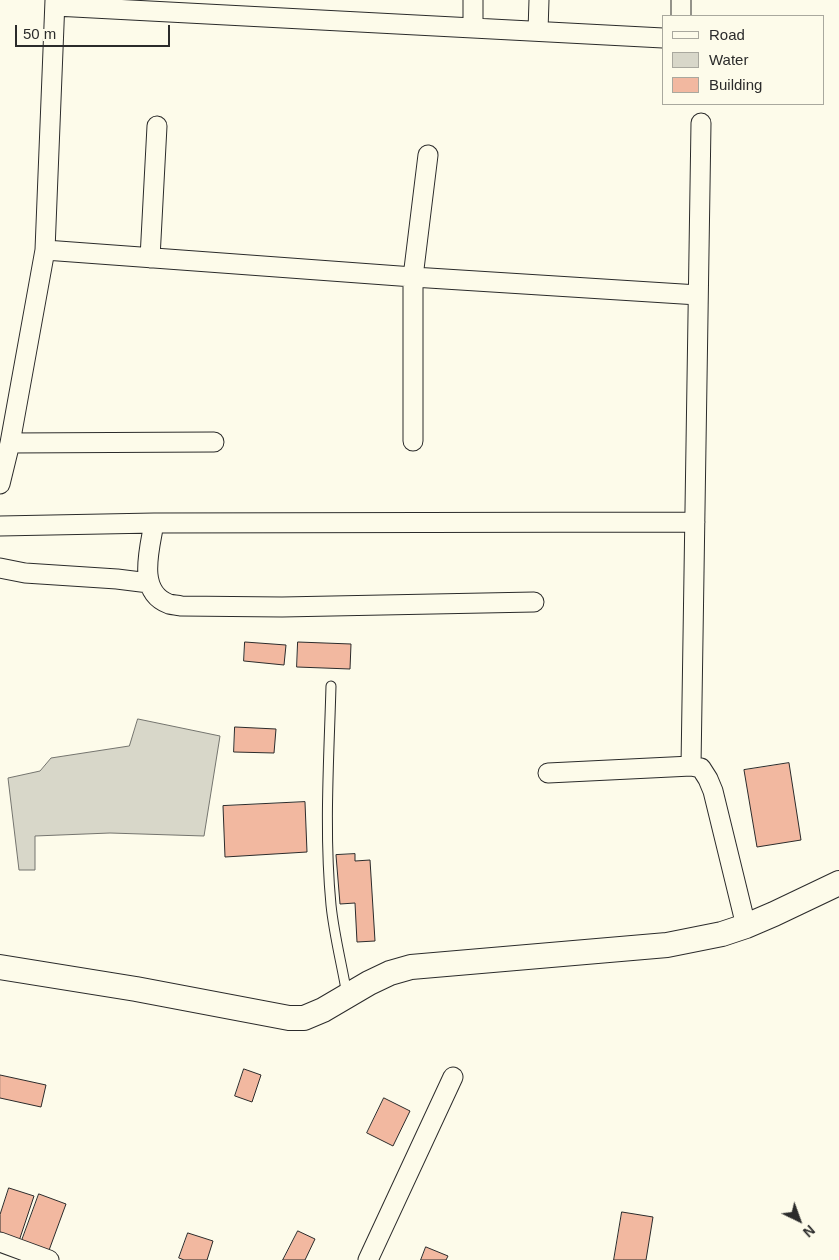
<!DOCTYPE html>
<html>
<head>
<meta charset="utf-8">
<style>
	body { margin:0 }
	#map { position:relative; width:839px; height:1260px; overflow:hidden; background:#fdfbea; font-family:Arial,sans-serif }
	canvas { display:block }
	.legend { position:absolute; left:662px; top:15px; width:162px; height:90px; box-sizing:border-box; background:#fdfbea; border:1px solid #a9a89e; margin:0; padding:6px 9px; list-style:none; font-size:15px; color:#2b2b2b }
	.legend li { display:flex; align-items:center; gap:10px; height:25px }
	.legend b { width:25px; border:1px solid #a9a89e }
	.north { position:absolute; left:774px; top:1195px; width:50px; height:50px; -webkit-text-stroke:4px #fdfbea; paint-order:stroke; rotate:138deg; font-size:14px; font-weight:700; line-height:20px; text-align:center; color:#2b2b2b }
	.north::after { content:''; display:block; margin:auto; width:18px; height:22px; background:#2b2b2b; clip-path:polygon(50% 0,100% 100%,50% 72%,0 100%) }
	.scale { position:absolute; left:15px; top:25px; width:155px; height:22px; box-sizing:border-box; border:2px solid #2b2b2b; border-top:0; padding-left:6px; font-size:15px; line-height:18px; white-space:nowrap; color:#2b2b2b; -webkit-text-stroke:4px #fdfbea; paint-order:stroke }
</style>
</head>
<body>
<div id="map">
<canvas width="839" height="1260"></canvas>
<ul class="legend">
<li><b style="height:6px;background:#fdfbea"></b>Road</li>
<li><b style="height:14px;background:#d8d7c9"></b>Water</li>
<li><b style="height:14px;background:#f2b8a0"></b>Building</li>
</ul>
<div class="north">N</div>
<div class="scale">50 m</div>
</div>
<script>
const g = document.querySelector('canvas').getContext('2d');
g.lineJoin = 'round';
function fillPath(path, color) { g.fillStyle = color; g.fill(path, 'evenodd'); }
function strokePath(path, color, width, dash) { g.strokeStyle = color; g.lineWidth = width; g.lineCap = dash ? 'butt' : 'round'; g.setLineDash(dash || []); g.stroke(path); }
const water = new Path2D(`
	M138,719l82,17 -16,100 -94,-3 -75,3v34h-16l-11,-92 32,-7 11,-13 78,-12z`);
const building = new Path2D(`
	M245,642l41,3 -2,20 -40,-4z
	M298,642l53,2 -1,25 -53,-2z
	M235,727l41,2 -2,24 -40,-1z
	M789,763l12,77 -44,7 -13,-77z
	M305,802l2,50 -82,5 -2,-51z
	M355,854v7l15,-1 5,81 -18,1 -2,-39 -15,1 -4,-49z
	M244,1069l17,6 -9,27 -17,-6z
	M0,1075l46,10 -5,22 -41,-9z
	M384,1098l26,13 -17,35 -26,-13z
	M9,1188l25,8 -16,48 -18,-6v-23z
	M39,1194l27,10 -18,49 -27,-10z
	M622,1212l31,5 -7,43h-32z
	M298,1231l17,8 -10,21h-22z
	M188,1233l25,8 -6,19h-23l-5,-2z
	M426,1247l22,9 -2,4h-25z`);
const service = new Path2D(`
	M331,686c-2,72 -7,146 0,219 3,30 11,60 16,90`);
const minor = new Path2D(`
	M473,0v27
	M55,6l608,32
	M681,16v-16
	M538,31l1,-31
	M45,250l368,27 285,18
	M150,258l7,-132
	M413,441v-164l15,-122
	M10,443l204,-1
	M0,484l10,-41 35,-193 10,-250
	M154,523c-4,25 -18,69 15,81 4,1 8,1 12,2l101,1 252,-5
	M0,526l154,-3 541,-1
	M0,568l25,5 92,6 32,4
	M691,766l10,-643
	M548,773l143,-7 10,2 7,11 5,12 33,135
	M0,1242l49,18
	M368,1260l85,-183`);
const tertiary = new Path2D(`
	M0,967l136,22 153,29h15l19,-8 46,-27 21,-10 21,-6 256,-22 55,-11 24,-8 28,-12 65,-31`);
fillPath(water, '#d8d7c9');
strokePath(water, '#74746e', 1);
fillPath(building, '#f2b8a0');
strokePath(building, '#2b2b2b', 1);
strokePath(service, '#2b2b2b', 11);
strokePath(minor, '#2b2b2b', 21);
strokePath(tertiary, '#2b2b2b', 26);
strokePath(service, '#fdfbea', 9);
strokePath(minor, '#fdfbea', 19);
strokePath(tertiary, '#fdfbea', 24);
</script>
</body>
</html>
